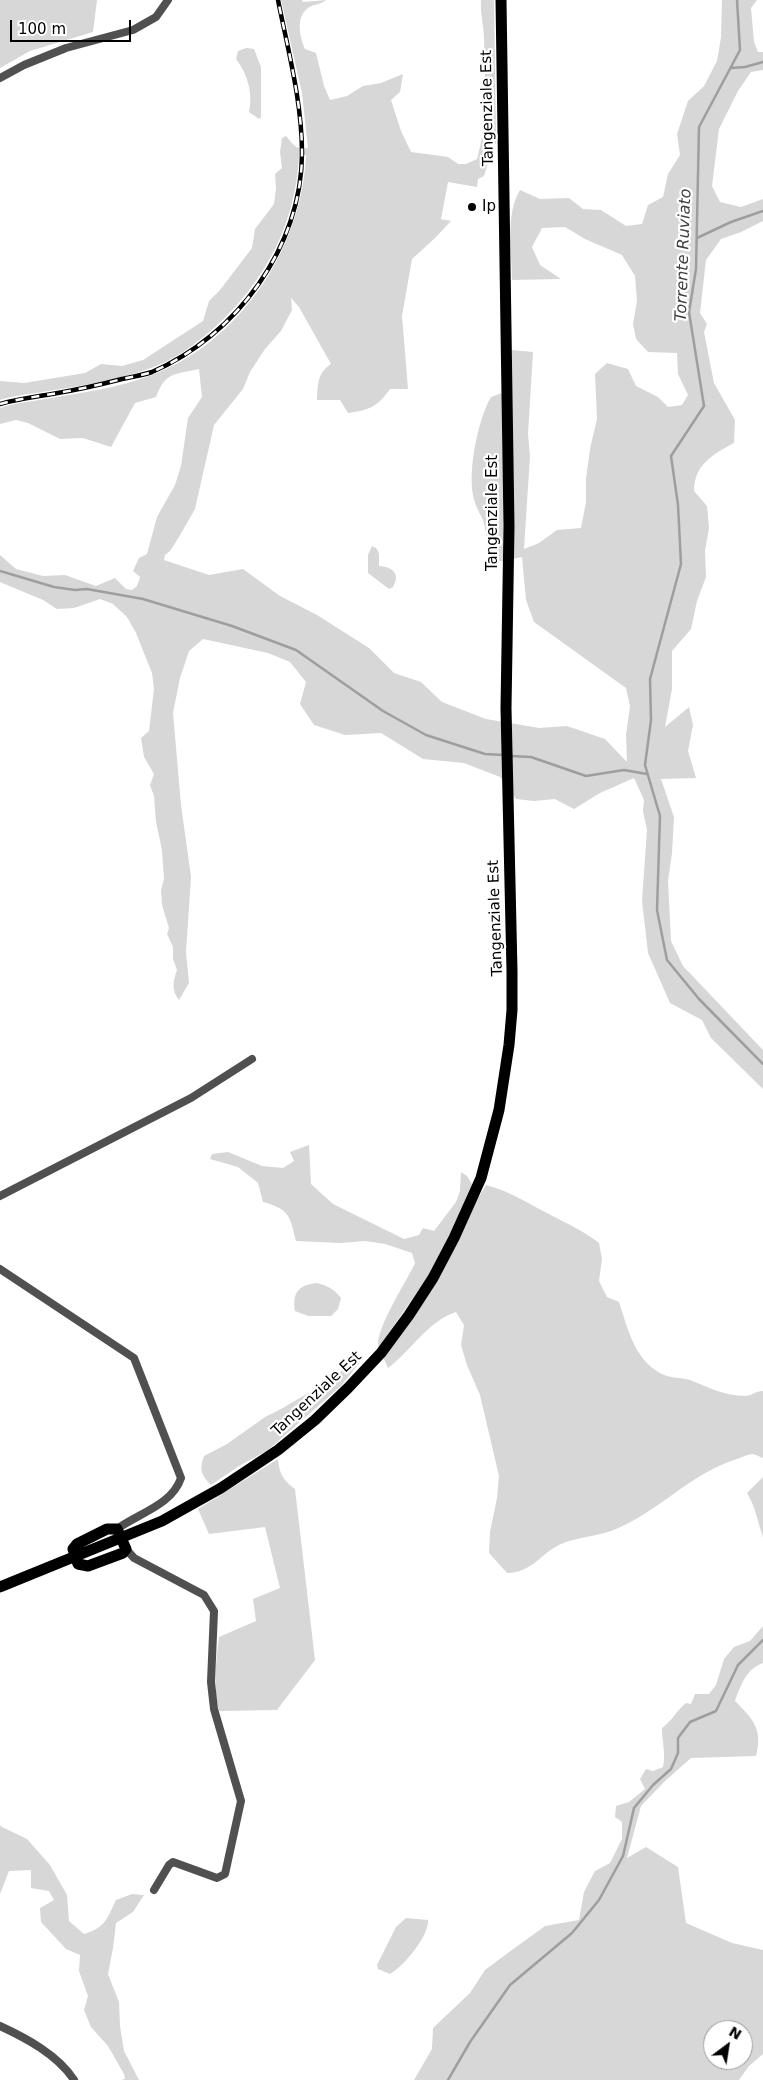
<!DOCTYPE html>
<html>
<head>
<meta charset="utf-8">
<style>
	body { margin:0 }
	#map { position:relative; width:763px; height:2080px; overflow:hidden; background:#fff; font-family:"DejaVu Sans",sans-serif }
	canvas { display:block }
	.north { position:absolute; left:703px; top:2020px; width:50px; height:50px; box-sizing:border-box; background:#fff; border:1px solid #999; border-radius:50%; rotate:31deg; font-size:14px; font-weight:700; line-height:20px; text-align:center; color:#000 }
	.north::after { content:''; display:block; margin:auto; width:18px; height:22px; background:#000; clip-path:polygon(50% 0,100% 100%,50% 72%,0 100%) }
	.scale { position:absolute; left:10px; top:20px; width:121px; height:22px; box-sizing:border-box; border:2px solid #000; border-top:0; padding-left:6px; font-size:15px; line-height:18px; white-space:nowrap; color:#000; -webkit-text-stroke:4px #fff; paint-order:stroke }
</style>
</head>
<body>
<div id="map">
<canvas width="763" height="2080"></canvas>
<div class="north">N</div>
<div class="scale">100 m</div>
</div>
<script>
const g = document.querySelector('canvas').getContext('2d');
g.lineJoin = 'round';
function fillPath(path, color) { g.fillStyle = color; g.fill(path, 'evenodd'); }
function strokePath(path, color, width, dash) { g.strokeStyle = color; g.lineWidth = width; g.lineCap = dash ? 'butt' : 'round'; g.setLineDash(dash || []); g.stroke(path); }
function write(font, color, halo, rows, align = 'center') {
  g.font = font + ' "DejaVu Sans",sans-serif'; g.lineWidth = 4.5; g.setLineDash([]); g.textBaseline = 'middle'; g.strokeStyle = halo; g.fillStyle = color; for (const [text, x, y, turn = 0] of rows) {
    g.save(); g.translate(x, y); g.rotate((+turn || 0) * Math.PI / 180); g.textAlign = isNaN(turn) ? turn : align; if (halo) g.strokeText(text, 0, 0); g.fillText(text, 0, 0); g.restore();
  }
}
const green = new Path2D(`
	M0,0h97l-4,32 -63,19 -30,17z
	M281,0h21l1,2 23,-2c-5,5 -13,4 -18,8 -13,9 -8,30 -3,41l11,4 8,33 6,14 17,-4 16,-10 18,-3 22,-9 -3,18 -9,8 10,31 10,21 37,5 10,7h8l11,-5c11,-37 8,-81 7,-120 0,-13 -4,-26 -3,-39h13l2,143 -3,3 -9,30 -6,3 -1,8 -29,-5 -7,37 10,2 -17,18 -22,20 -10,57 6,73h-18c-13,18 -20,21 -42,24l-8,-13h-23c1,-15 0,-27 14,-36l-32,-57 -8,-9 1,12 -11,21 -16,18 -15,23 -7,17 -29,36 -19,84 -16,28 -9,14 -5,4 -1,5 45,15 34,-6 37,27 37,19 52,33 25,25 27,9 21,20 44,17 53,9 28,-2 38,13 22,23 -1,-27 4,-29 -4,-18 -92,-66 -8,-22 -4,-43 -9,2 -1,-209 21,2 -5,82 2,22 -6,93 15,-6 18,-13 24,-2 5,-26v-23l4,-30 7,-30 -2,-45 12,-11 21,6 8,17 22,11 10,10 14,-2 6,-10 -10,-21 -1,-21 -29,-1 -12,-13 -3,-15 4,-23 -2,-25 -13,-21 -37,-16 -20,-12 -23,1 -10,19 8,18 21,14 -49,1c0,-29 -7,-65 8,-90l20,9 29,-1 14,11 18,1 25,16 16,-2 6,-19 15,-8 5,-23 12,-19 -3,-21 11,-33 16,-15 13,-25 4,-24 1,-37h35l-6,8 3,34 4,10h5v18l-12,2 -13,19 -19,38 -7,57 8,16 21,5 22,-8v22l-22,11 -20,7 -15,21 -6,53 7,11 -3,8 10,51 21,37 -1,23c-21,11 -40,22 -40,48l13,15 2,22 -4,23 1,26 -9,24 -6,28 -19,22v38l-7,38 24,-20 4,18 -5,26 8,27 -35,1 13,38 -2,36 -4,28 3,60 12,25 80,84v39l-52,-51 -9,-18 -32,-17 -22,-50 -6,-52 5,-71 -4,-19 1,-11 -10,-22 -34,15 -26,16 -19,-10 -21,2 -18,-2 -16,-22 -36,-14 -41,-4 -42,-26 -36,2 -31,-10 -14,-21 6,-22 -16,-20 -22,-9 -65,-14 -14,12 -9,27 -7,35 8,92 10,72 -5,75 3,31 -10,17c-8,-10 -6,-19 -2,-30l-4,-11v-12l-6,-13 2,-6 -7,-23 -1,-15 3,-11 -2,-29 -6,-28 -2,-26 -4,-11 4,-11 -10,-17 -3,-19 8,-7 5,-42 -2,-16 -16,-40 -9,-16 -14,-13 -13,-5 -26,9 -17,1 -14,-9 -43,-18v-27l16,14 27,7 22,-1 31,11 19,-8 11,11 6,1 5,-4 3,-9 -7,-6 6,-13 8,-4 10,-37 18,-32 6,-19 7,-48 14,-21 -3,-28c-25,6 -33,2 -43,28l-21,6 -24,44 -28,-9 -23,1 -32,-16 -12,-3 -16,4v-16c14,-5 30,-6 45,-9 35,-6 73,-11 107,-24 88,-33 150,-127 154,-220h-7c-3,68 -34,127 -84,172 -19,17 -42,34 -67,42 -32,11 -66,17 -100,22 -16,3 -33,4 -48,9v-19l24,2 61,-10 16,-9 21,2 21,-6 60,-39 6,-20 11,-11 32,-42 3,-19 19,-25 2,-16 -1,-14 7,-6 -2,-16 2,-14 4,-2c7,8 9,14 22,12l-6,-55z
	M246,48l8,1 7,18v50l-2,2 -10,-7c4,-19 -1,-37 -13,-53l2,-8z
	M502,393l2,168 -14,1c-3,-12 -3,-31 -7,-42 -4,-8 -8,-15 -10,-25 -5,-25 5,-76 18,-98z
	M372,546c9,3 7,12 7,20 13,1 22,7 14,21l-4,2 -21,-16v-18z
	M309,1145l2,39 22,20 71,35 15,-4 4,-7 11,3 22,-29 4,-11 1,-19 6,4 5,8 -23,52 -20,39 -50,72c-6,-14 29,-68 36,-84l-3,-10 -27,-9 -20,-3 -24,2 -45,-2c-6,-24 -6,-32 -33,-39l-5,-19 -20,-16 -28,-8 2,-5 16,-2 34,14 21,2 11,-7 -4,-9z
	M486,1185c23,6 38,16 59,27 19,10 37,18 54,31l3,16 -3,22 8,16 12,5c9,28 17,63 48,74 7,2 16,2 23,4 18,7 35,16 55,16 6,0 11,-5 18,-5v67c-3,-1 -8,-4 -11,-4 -4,0 -11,4 -15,5 -47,14 -80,55 -126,72 -17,6 -35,6 -52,14 -20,10 -26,27 -52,28l-18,-20 1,-21 7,-34 2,-22 -19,-81 -13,-30 -6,-20 3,-20 -8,-13c-28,9 -45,39 -68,56l-5,-11z
	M317,1283c11,3 17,6 24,15l-3,11 -7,7h-23l-13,-5c-3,-19 4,-26 22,-28z
	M360,1362l-19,24 -73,64 -29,16 -28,19c-10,-10 -12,-15 -7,-29l23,-12 38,-27 16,-8 46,-27 24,-18z
	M278,1459c1,15 6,22 17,30l20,171 -38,50 -58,1c-6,-25 -3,-49 0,-74l37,-16 -3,-22 27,-11 -15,-61 -56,7 -11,-25z
	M763,1477v60c-6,-17 -7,-29 -16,-44z
	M763,1626v37c-17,6 -22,22 -28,38 18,18 28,28 21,55l-65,2 -26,23 -24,25 -14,52 19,-11 32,20 8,56 46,20 31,7v104l-14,12 -10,14h-325l18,-31 1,-21 37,-35 15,-23 16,-12 44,-32 34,-6 5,-28 11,-21 15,-8 12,-24v-17l-7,-5 1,-11 13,-4 16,-13 -5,-10 6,-10 7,2 10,-4c3,-13 -1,-25 -1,-39 11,-8 14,-17 24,-25l5,1 4,-10h14l7,-9 8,-26 10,-12 16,-6zM713,2030h30v30h-30z
	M0,1825l2,2 25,12 23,26 17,30 2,26 15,13c21,-6 23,-15 32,-34l16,-6 12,1 -11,17 -17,11 -3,25 -5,26 11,28 1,24 4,25 15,29h-18l4,-1 -1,-5 -16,-28 -17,-19 -7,-17 4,-14 -9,-25 1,-16 -14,-6 -25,-27 -1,-14 14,-8 -5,-9 -18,-3v-18l-22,1 -9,23z
	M406,1918l22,2c1,16 -24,46 -38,54l-12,-5 -1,-4 19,-38z`);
const stream = new Path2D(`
	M737,0l3,50 -41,77 -3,142 -7,43 15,94 -33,50 7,49 3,59 -31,115 1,41 -6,45 15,51 -3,94 10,50 32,39 64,65
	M731,68l14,-1 18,-5
	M697,238l34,-16 32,-11
	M0,571l54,16 21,3 12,-1 56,10 89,27 64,24 87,61 43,24 59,19 18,1
	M511,756l20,1 55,19 38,-6 23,4
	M448,2080l22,-38 40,-57 62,-52 27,-33 24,-44 11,-48 19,-23 18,-16 7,-16v-15l12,-16 26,-11 22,-46 25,-25`);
const minor = new Path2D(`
	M0,78l24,-13 42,-17 67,-18 23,-13 12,-17
	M0,1196l191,-98 61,-39
	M0,1269l134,89 47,120c-9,27 -42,35 -64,51
	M126,1549l8,9 70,37 10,16 -3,71 3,27 27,92 -16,73 -8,4 -44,-16 -4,3 -15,25
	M0,2026c26,12 58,29 74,54`);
const primary = new Path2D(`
	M107,1529h10l9,20 -3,4 -35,13 -10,-2 -5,-15 4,-5z
	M0,1587l162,-66 59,-33 57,-38 37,-30 33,-32 33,-35 28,-38 24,-37 21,-40 27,-60 18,-68 10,-65 3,-35v-39l-6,-263 3,-182 -8,-526`);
const rail = new Path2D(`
	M0,404c17,-5 35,-7 52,-10 24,-4 47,-9 70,-15 10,-2 21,-4 30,-7 84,-36 150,-125 150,-219 0,-51 -14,-103 -24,-153`);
const markers = [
	[472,207,5,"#000"]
];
const streetNames = [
	["Tangenziale Est",488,108,-91],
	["Tangenziale Est",493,513,-90],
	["Tangenziale Est",496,918,-92],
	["Tangenziale Est",317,1394,-43]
];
const poiNames = [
	["Ip",482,207]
];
const waterNames = [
	["Torrente Ruviato",684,255,-88]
];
fillPath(green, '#d7d7d7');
strokePath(stream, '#9e9e9e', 2.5);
strokePath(minor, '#505050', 8);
strokePath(primary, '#000', 11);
strokePath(rail, '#000', 4.5);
strokePath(rail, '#fff', 2.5, [8]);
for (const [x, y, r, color] of markers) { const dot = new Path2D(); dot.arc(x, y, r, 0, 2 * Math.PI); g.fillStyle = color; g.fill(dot); strokePath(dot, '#fff', 2); }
write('15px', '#000', '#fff', streetNames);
write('15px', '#000', '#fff', poiNames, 'left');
write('italic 16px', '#3f3f3f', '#fff', waterNames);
</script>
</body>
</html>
